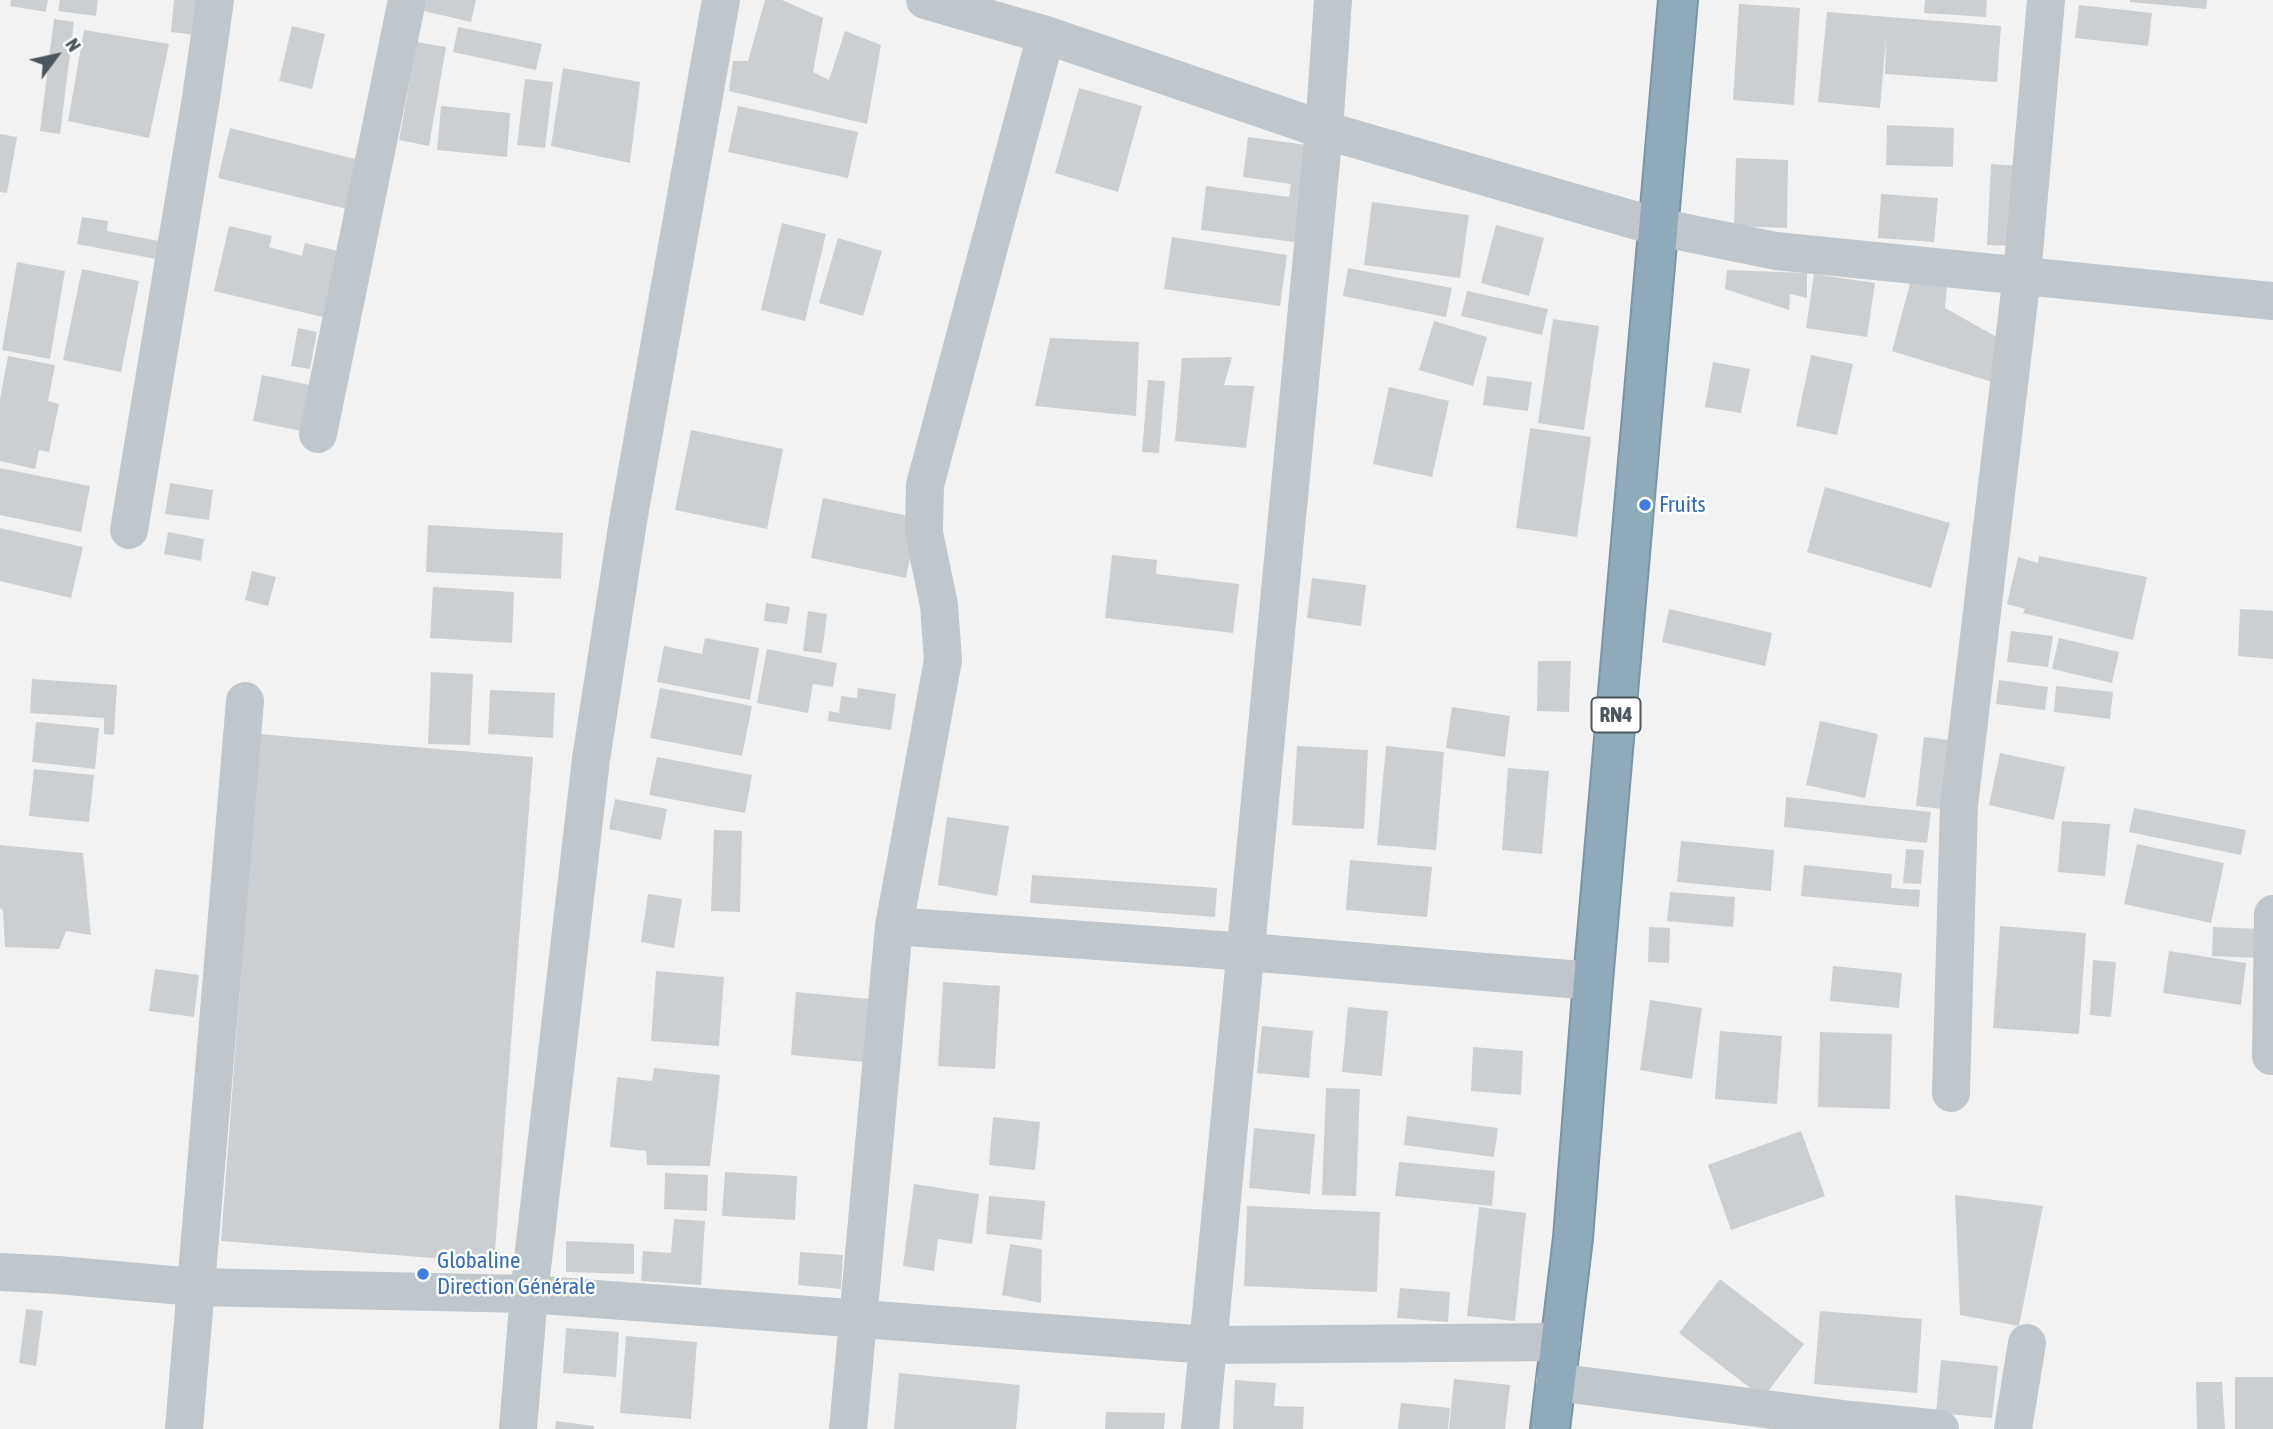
<!DOCTYPE html>
<html>
<head>
<meta charset="utf-8">
<style>
	body { margin:0 }
	#map { position:relative; width:2273px; height:1429px; overflow:hidden; background:#f3f2f2; font-family:"Asap Condensed",sans-serif }
	canvas { display:block }
	.north { position:absolute; left:21px; top:21px; width:70px; height:70px; -webkit-text-stroke:5px #fff; paint-order:stroke; rotate:57deg; font-size:19px; font-weight:700; line-height:28px; text-align:center; color:#4b575d }
	.north::after { content:''; display:block; margin:auto; width:24px; height:32px; background:#4b575d; clip-path:polygon(50% 0,100% 100%,50% 72%,0 100%) }
</style>
</head>
<body>
<div id="map">
<canvas width="2273" height="1429"></canvas>
<div class="north">N</div>
</div>
<script>
const g = document.querySelector('canvas').getContext('2d');
g.lineJoin = 'round';
function fillPath(path, color) { g.fillStyle = color; g.fill(path, 'evenodd'); }
function strokePath(path, color, width, dash) { g.strokeStyle = color; g.lineWidth = width; g.lineCap = dash ? 'butt' : 'round'; g.setLineDash(dash || []); g.stroke(path); }
function write(font, color, halo, rows, align = 'center') {
  g.font = font + ' "Asap Condensed",sans-serif'; g.lineWidth = 5; g.setLineDash([]); g.textBaseline = 'middle'; g.strokeStyle = halo; g.fillStyle = color; for (const [text, x, y, turn = 0] of rows) {
    g.save(); g.translate(x, y); g.rotate((+turn || 0) * Math.PI / 180); g.textAlign = isNaN(turn) ? turn : align; if (halo) g.strokeText(text, 0, 0); g.fillText(text, 0, 0); g.restore();
  }
}
const building = new Path2D(`
	M11,0h37l-2,12 -36,-6z
	M60,0h38l-2,16 -38,-5z
	M174,0h27l-4,35 -26,-3z
	M426,0h50l-5,22 -47,-11z
	M765,0h17l41,18 -10,54 16,8 16,-49 36,14 -14,79 -138,-33 4,-30h15z
	M1925,0h62l-1,17 -62,-4z
	M2130,0h77l-1,9 -76,-7z
	M1739,4l61,4 -6,97 -61,-5z
	M2079,5l73,8 -4,33 -73,-8z
	M1827,12l174,14 -4,56 -112,-8 1,-35 -6,69 -62,-6z
	M54,19l20,3 -14,112 -20,-3z
	M292,26l33,8 -13,55 -33,-8z
	M458,27l84,17 -6,26 -83,-18z
	M84,30l85,14 -20,94 -81,-17z
	M417,42l29,5 -17,99 -30,-6z
	M563,68l77,14 -10,81 -79,-17z
	M525,79l28,3 -8,66 -28,-3z
	M1079,88l63,18 -24,86 -63,-19z
	M441,106l69,7 -3,44 -70,-7z
	M738,106l120,26 -10,46 -120,-26z
	M1887,125l67,3 -1,39 -67,-2z
	M230,128l129,32 -12,49 -129,-31z
	M0,134l17,3 -10,56 -7,-1z
	M1248,137l66,9 -12,97 -101,-13 5,-44 83,11 2,-13 -48,-7z
	M1736,158l52,2 -1,68 -53,-2z
	M1991,164l27,2 -4,80 -27,-1z
	M1881,194l57,4 -4,44 -56,-4z
	M1372,202l97,13 -9,63 -96,-13z
	M82,217l26,4 -1,10 52,10 -3,18 -79,-15z
	M782,223l44,11 -21,87 -44,-11z
	M1496,225l48,13 -15,58 -48,-13z
	M229,226l43,10 -3,11 33,9 3,-13 41,10 -15,66 -117,-28z
	M1172,237l115,18 -7,51 -116,-17z
	M838,238l44,13 -19,65 -44,-13z
	M17,262l48,9 -15,88 -48,-9z
	M1348,268l104,20 -6,29 -103,-21z
	M82,269l57,12 -18,91 -58,-12z
	M1727,270l80,3v25l-17,-4 -1,16 -64,-21z
	M1814,274l61,9 -8,54 -61,-9z
	M1911,280l36,6 -2,22 64,36 -4,42 -113,-35z
	M1467,291l81,18 -6,26 -81,-19z
	M1553,319l46,7 -15,104 -46,-7z
	M1434,321l53,16 -14,49 -54,-16z
	M298,328l19,4 -7,37 -19,-3z
	M1050,338l89,4 -3,74 -101,-10z
	M1811,355l42,9 -16,71 -41,-9z
	M8,356l47,9 -7,36 11,3 -10,48 -10,-2 -4,19 -35,-8v-62z
	M1232,357l-8,28 30,1 -8,62 -71,-7 7,-83z
	M1713,362l37,7 -9,44 -36,-6z
	M262,375l53,11 -9,46 -53,-11z
	M1487,376l45,6 -4,29 -45,-6z
	M1148,380l17,1 -6,72 -17,-1z
	M1389,387l60,14 -17,76 -59,-13z
	M1530,428l61,9 -14,100 -61,-9z
	M691,430l92,19 -16,80 -92,-19z
	M0,468l90,18 -9,46 -81,-17z
	M170,483l43,7 -4,30 -44,-6z
	M1825,487l125,36 -19,65 -124,-36z
	M823,498l95,20 -12,60 -95,-20z
	M428,525l135,8 -2,46 -135,-7z
	M0,528l83,19 -12,51 -71,-17z
	M168,532l36,7 -3,22 -37,-7z
	M1112,555l45,5 -1,14 83,10 -6,49 -128,-15z
	M2039,556l108,21 -14,63 -110,-27 2,-4 -18,-5 11,-47 20,6z
	M252,571l24,6 -8,29 -23,-6z
	M1312,578l54,7 -5,41 -54,-8z
	M433,587l81,5 -2,51 -82,-5z
	M766,603l24,4 -3,17 -23,-3z
	M1669,609l103,24 -7,33 -103,-24z
	M2240,609l33,2v48l-35,-3z
	M808,611l19,3 -5,39 -19,-2z
	M2011,631l42,5 -5,31 -41,-5z
	M705,638l54,10 -9,52 -93,-18 7,-36 38,8z
	M2059,638l60,14 -7,31 -60,-14z
	M767,649l70,14 -4,24 -20,-3 -5,29 -51,-10z
	M1538,661h33l-2,51 -32,-1z
	M431,672l42,2 -3,71 -42,-1z
	M32,679l85,6 -3,50 -10,-1v-16l-74,-5z
	M1999,680l49,7 -3,23 -49,-6z
	M2056,686l57,6 -3,27 -56,-7z
	M660,688l92,18 -10,50 -92,-18z
	M858,688l38,6 -5,36 -63,-9 1,-10 10,2 2,-17 16,2z
	M490,690l65,3 -2,45 -65,-4z
	M1452,707l58,9 -5,41 -59,-9z
	M1820,721l58,13 -13,64 -59,-13z
	M36,722l63,6 -4,41 -63,-7z
	M259,734l274,23 -39,506 -273,-22z
	M1924,737l26,3 -8,69 -26,-3z
	M1297,746l71,4 -4,79 -72,-4z
	M1386,746l58,6 -8,98 -59,-5z
	M2000,753l65,14 -11,53 -65,-15z
	M657,757l95,18 -7,38 -96,-18z
	M1508,768l41,3 -7,83 -40,-4z
	M34,769l60,6 -5,47 -60,-6z
	M1786,797l145,15 -4,31 -143,-16z
	M615,799l52,10 -6,31 -52,-11z
	M2134,808l112,22 -5,25 -112,-23z
	M947,817l62,9 -12,70 -59,-11z
	M2062,821l48,3 -5,52 -47,-4z
	M714,830l28,1 -2,81 -29,-1z
	M1681,841l93,9 -3,41 -94,-9z
	M2137,844l87,19 -13,60 -87,-19z
	M0,845l83,8 8,82 -25,-4 -7,18 -54,-2 -2,-36 -3,-3z
	M1906,849l18,1 -3,34 -18,-1z
	M1350,860l82,7 -5,50 -81,-7z
	M1804,865l88,9 -1,14 29,2 -1,17 -118,-11z
	M1032,875l185,13 -2,29 -185,-14z
	M1670,892l65,5 -2,30 -66,-6z
	M648,894l34,5 -8,49 -33,-6z
	M2000,926l86,7 -7,101 -86,-6z
	M1649,927l21,1 -1,35 -21,-1z
	M2213,927l49,2 -1,29 -49,-2z
	M2169,951l77,12 -5,42 -78,-12z
	M2093,960l23,2 -5,55 -21,-2z
	M1833,966l69,7 -3,35 -69,-7z
	M155,969l44,6 -5,42 -45,-6z
	M656,971l68,6 -5,69 -68,-5z
	M943,982l57,4 -5,83 -57,-3z
	M796,992l74,7 -6,63 -73,-7z
	M1650,1000l52,8 -10,71 -52,-9z
	M1348,1007l40,4 -6,65 -40,-4z
	M1262,1026l51,5 -4,47 -52,-5z
	M1720,1031l62,5 -5,68 -62,-5z
	M1820,1032l72,2 -2,75 -72,-2z
	M1473,1047l50,4 -2,44 -50,-4z
	M654,1068l66,7 -10,91 -63,-1 -1,-14 -36,-4 7,-70 35,4z
	M1326,1088l34,1 -4,107 -34,-1z
	M1407,1116l91,12 -4,29 -90,-12z
	M993,1117l47,5 -5,48 -46,-5z
	M1254,1128l61,6 -5,60 -61,-6z
	M1801,1131l24,65 -94,34 -23,-65z
	M1399,1162l96,9 -3,35 -97,-10z
	M725,1172l72,4 -2,44 -73,-4z
	M665,1173l43,2 -1,36 -43,-2z
	M914,1184l65,10 -7,50 -34,-5 -4,32 -31,-5z
	M1955,1195l88,11 -24,120 -59,-11z
	M989,1196l56,5 -3,39 -56,-6z
	M1247,1206l133,6 -3,80 -133,-6z
	M1479,1207l47,6 -11,108 -48,-5z
	M674,1219l31,2 -4,64 -60,-4 2,-30 28,2z
	M566,1241l68,3v30l-68,-2z
	M1010,1244l32,5 -1,54 -39,-8z
	M800,1252l43,3 -2,34 -43,-4z
	M1720,1279l84,65 -41,54 -84,-65z
	M1400,1288l50,4 -2,30 -51,-4z
	M26,1309l17,2 -7,55 -17,-3z
	M1820,1311l102,8 -5,74 -103,-9z
	M566,1328l53,4 -3,45 -53,-4z
	M626,1336l71,6 -6,77 -71,-6z
	M1941,1360l57,6 -6,52 -56,-5z
	M899,1373l121,12 -4,44h-122z
	M2235,1377h38v52h-38z
	M1454,1379l56,6 -5,44h-56z
	M1235,1380l41,3 -2,23 30,1 -1,22h-70z
	M2196,1382h26l3,47h-28z
	M1401,1403l49,5 -2,21h-50z
	M1106,1412l59,1 -1,16h-59z
	M556,1421l38,5v3h-39z`);
const street = new Path2D(`
	M925,0l121,35 278,95 334,97 118,24 497,50
	M318,434l89,-434
	M129,530l72,-432 14,-98
	M894,926l353,26 346,29
	M2271,1056l2,-142
	M1951,1093l8,-288 63,-530 24,-275
	M0,1272l58,3 137,12 334,7 679,51 353,-3
	M1555,1382l296,38 89,9
	M184,1429l61,-728
	M518,1429l11,-135 62,-535 37,-238 93,-521
	M848,1429l46,-503 49,-266 -4,-55 -15,-72 1,-48 121,-450
	M1200,1429l124,-1299 9,-130
	M2013,1429l14,-86`);
const highway = new Path2D(`
	M1550,1429l23,-191 20,-257 85,-981`);
const markers = [
	[1645,505,7,"#3f7fe0"],
	[423,1274,7,"#3f7fe0"]
];
const shields = [
	[1616,715,49]
];
const shieldNames = [
	["RN4",1616,715]
];
const shopNames = [
	["Fruits",1659,505],
	["Globaline",437,1261],
	["Direction Générale",437,1287]
];
fillPath(building, '#cccfd2');
strokePath(highway, '#7b96a5', 42);
strokePath(street, '#bfc7cc', 38);
strokePath(highway, '#8fabb9', 38);
for (const [x, y, r, color] of markers) { const dot = new Path2D(); dot.arc(x, y, r, 0, 2 * Math.PI); g.fillStyle = color; g.fill(dot); strokePath(dot, '#fff', 2.5); }
for (const [x, y, w] of shields) { const box = new Path2D(); box.roundRect(x - w / 2, y - 17.5, w, 35, 5); g.fillStyle = '#fff'; g.fill(box); strokePath(box, '#4b575d', 2); }
write('bold 21px', '#4b575d', null, shieldNames);
write('23px', '#366cbe', '#fff', shopNames, 'left');
</script>
</body>
</html>
